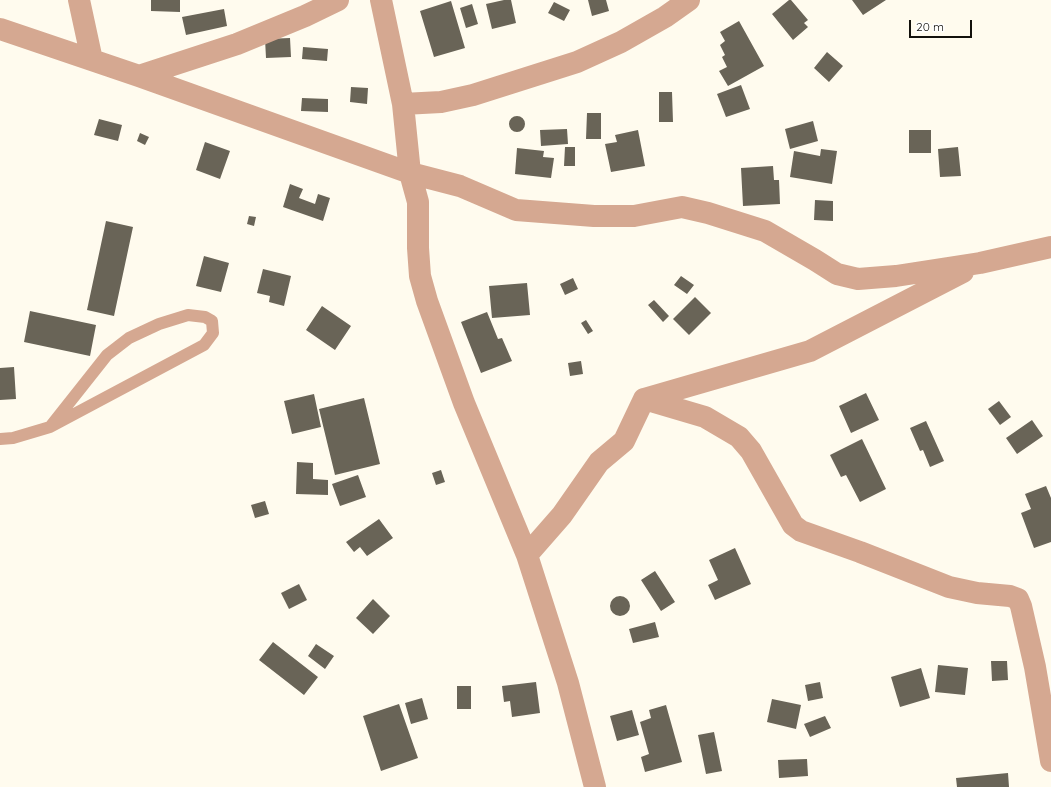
<!DOCTYPE html>
<html>
<head>
<meta charset="utf-8">
<style>
	body { margin:0 }
	#map { position:relative; width:1051px; height:787px; overflow:hidden; background:#fffbee; font-family:Quicksand,sans-serif }
	canvas { display:block }
	.scale { position:absolute; left:909px; top:20px; width:63px; height:18px; box-sizing:border-box; border:2px solid #13110c; border-top:0; padding-left:5px; font-size:12px; line-height:14px; white-space:nowrap; color:#13110c; -webkit-text-stroke:3px #fff; paint-order:stroke }
</style>
</head>
<body>
<div id="map">
<canvas width="1051" height="787"></canvas>
<div class="scale">20 m</div>
</div>
<script>
const g = document.querySelector('canvas').getContext('2d');
g.lineJoin = 'round';
function fillPath(path, color) { g.fillStyle = color; g.fill(path, 'evenodd'); }
function strokePath(path, color, width, dash) { g.strokeStyle = color; g.lineWidth = width; g.lineCap = dash ? 'butt' : 'round'; g.setLineDash(dash || []); g.stroke(path); }
const building = new Path2D(`
	M151,0h29v12l-29,-1z
	M504,0h7l5,23 -24,6 -6,-25z
	M588,0h18l3,11 -17,5z
	M789,0h2l17,20 -4,3 4,4 -15,13 -21,-26z
	M852,0h34l-23,15z
	M451,1l14,47 -31,9 -14,-46z
	M554,2l16,8 -6,11 -16,-8z
	M472,4l6,20 -12,4 -6,-20z
	M224,9l3,17 -41,9 -4,-18z
	M739,21l25,45 -36,20 -9,-15 8,-4 -5,-10 3,-2 -5,-10 5,-4 -5,-9z
	M290,38l1,19 -25,1 -1,-19z
	M303,47l25,2 -1,12 -25,-2z
	M827,52l16,14 -14,16 -15,-14z
	M741,85l9,24 -24,8 -9,-23z
	M351,87l17,1 -1,16 -17,-2z
	M659,92h13l1,30h-14z
	M302,98l26,1v13l-27,-1z
	M587,113h14v26h-15z
	M509 124a8 8 0 1 1 16 0a8 8 0 1 1-16 0Z
	M99,119l23,6 -4,16 -24,-6z
	M813,121l5,20 -28,8 -5,-20z
	M567,129l1,15 -27,2 -1,-16z
	M638,130l7,36 -34,6 -6,-28 12,-2 -2,-7z
	M909,130h22v23h-22z
	M140,133l9,4 -4,8 -8,-4z
	M205,142l25,9 -10,28 -24,-9z
	M565,147h10v19h-11z
	M958,147l3,29 -21,1 -2,-28z
	M517,148l27,3 -1,6 11,1 -3,20 -36,-4z
	M821,149l16,2 -5,33 -42,-7 4,-26 26,5z
	M773,166l1,14h5l1,24 -37,2 -2,-38z
	M290,184l13,5 -4,9 16,6 3,-10 12,4 -7,23 -40,-14z
	M815,200l18,1v20l-19,-1z
	M249,216l7,1 -2,9 -7,-2z
	M106,221l27,6 -19,89 -27,-6z
	M204,256l25,7 -8,29 -25,-6z
	M263,269l28,7 -7,30 -15,-4 1,-6 -13,-3z
	M681,276l13,9 -7,9 -13,-9z
	M573,278l5,11 -13,6 -5,-11z
	M527,283l3,32 -38,3 -3,-32z
	M695,297l16,16 -22,22 -16,-16z
	M654,300l15,16 -6,6 -15,-17z
	M322,306l29,20 -16,24 -29,-20z
	M30,311l66,14 -6,31 -66,-14z
	M487,312l11,27 4,-1 10,23 -31,12 -20,-51z
	M586,320l7,11 -5,3 -7,-11z
	M581,361l2,13 -13,2 -2,-13z
	M14,367l2,32 -16,1v-32z
	M866,393l13,27 -28,13 -12,-27z
	M314,394l7,33 -29,7 -8,-33z
	M364,398l16,66 -45,11 -16,-66z
	M999,401l12,16 -11,8 -12,-16z
	M1032,420l11,16 -26,18 -11,-16z
	M926,421l18,40 -14,6 -7,-17 -3,1 -10,-23z
	M862,439l24,50 -26,13 -14,-27 -5,2 -11,-22z
	M297,462l16,1v16l15,1v15l-32,-1z
	M441,470l4,12 -9,3 -4,-12z
	M358,475l8,22 -26,9 -8,-22z
	M1046,486l5,12v44l-17,6 -13,-35 10,-4 -6,-15z
	M265,501l4,13 -14,4 -4,-13z
	M379,519l14,19 -26,18 -7,-9 -6,5 -8,-10z
	M735,548l16,36 -36,16 -7,-15 10,-5 -9,-20z
	M655,571l20,31 -14,9 -20,-31z
	M299,584l8,16 -18,9 -8,-16z
	M610 606a10 10 0 1 1 20 0a10 10 0 1 1-20 0Z
	M373,599l17,17 -17,18 -17,-16z
	M655,622l4,15 -26,6 -4,-14z
	M273,642l45,35 -14,18 -45,-35z
	M316,644l18,12 -9,13 -17,-13z
	M991,661h16l1,19 -16,1z
	M938,665l30,3 -3,27 -30,-3z
	M921,668l9,30 -30,9 -9,-30z
	M536,682l4,31 -28,4 -2,-16 -6,1 -2,-16z
	M820,682l3,16 -15,3 -3,-16z
	M457,686h14v23h-14z
	M422,698l6,21 -17,5 -6,-21z
	M772,699l29,6 -5,24 -29,-7z
	M399,704l19,54 -37,13 -18,-55z
	M666,705l16,57 -37,10 -4,-15 8,-3 -9,-32 11,-4 -2,-8z
	M632,710l7,25 -22,6 -7,-25z
	M825,716l6,12 -21,9 -6,-13z
	M714,732l8,39 -16,3 -8,-39z
	M807,759l1,17 -29,2 -1,-18z
	M1008,773l1,14h-52l-1,-9z`);
const service = new Path2D(`
	M0,439l13,-1 37,-11 154,-82 9,-12 -1,-12 -7,-4 -17,-2 -29,9 -30,14 -22,17 -57,72`);
const minor = new Path2D(`
	M79,0l13,60
	M381,0l22,104 7,69 8,29v46l2,28 7,25 37,102 63,152 41,128 27,104
	M0,29l139,47 271,97 50,13 56,24 78,6h40l48,-9 26,6 57,18 50,29 22,14 21,5 38,-3 84,-13 71,-16
	M139,76l98,-32 68,-28 33,-16
	M403,104l38,-2 32,-7 104,-33 44,-20 44,-25 24,-17
	M644,399l61,18 34,20 12,14 42,74 8,6 59,21 89,35 28,6 33,3 8,3 3,7 14,61 16,94
	M527,555l35,-40 37,-53 25,-21 20,-42 166,-48 153,-79`);
fillPath(building, '#696457');
strokePath(service, '#d5a891', 12);
strokePath(minor, '#d5a891', 22);
</script>
</body>
</html>
